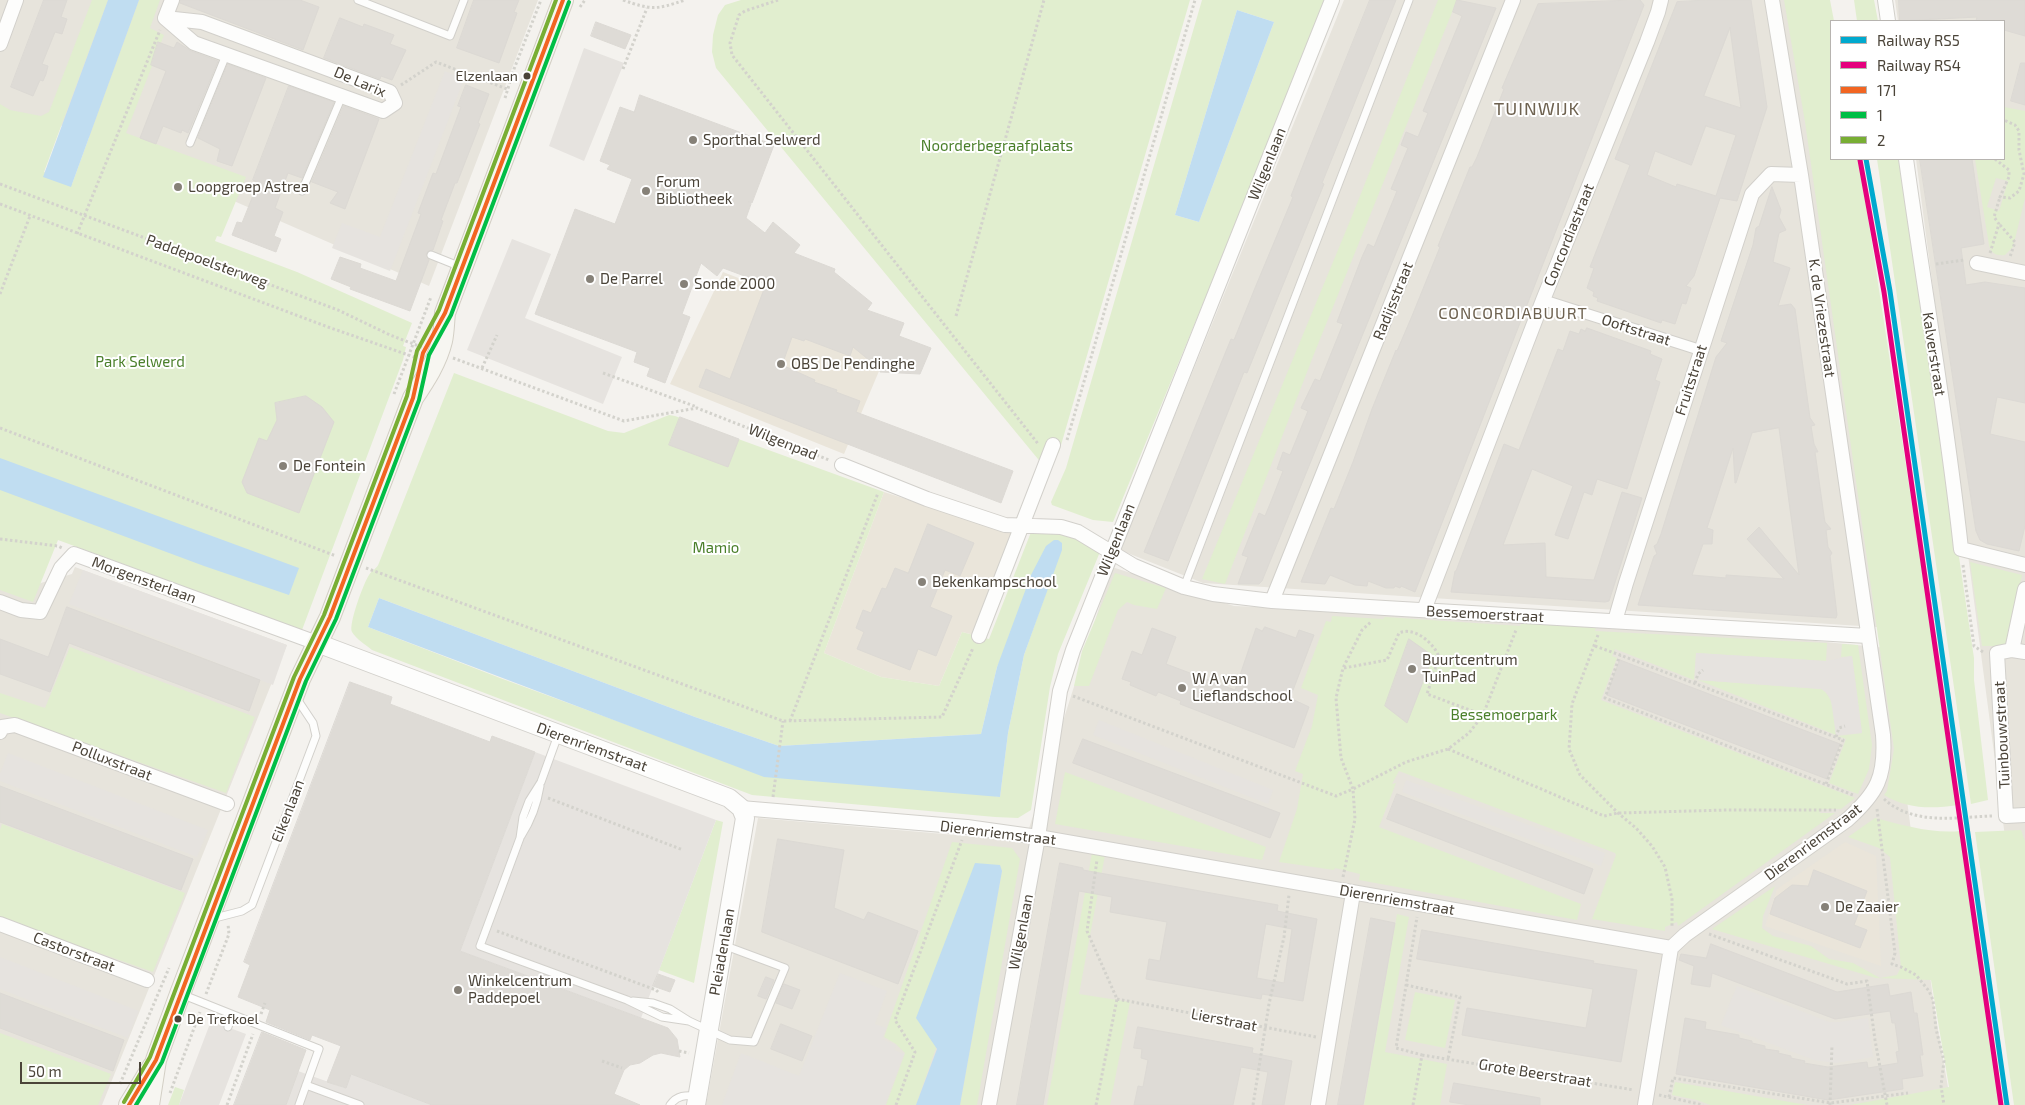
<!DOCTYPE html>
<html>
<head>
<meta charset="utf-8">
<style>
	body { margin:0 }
	#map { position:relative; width:2025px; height:1105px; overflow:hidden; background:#f4f2ee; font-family:"Exo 2",sans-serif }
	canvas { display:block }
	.legend { position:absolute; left:1830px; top:20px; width:175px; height:140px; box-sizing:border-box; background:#fff; border:1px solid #b7b4b0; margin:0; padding:6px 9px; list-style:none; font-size:15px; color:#4b4439 }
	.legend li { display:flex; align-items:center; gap:10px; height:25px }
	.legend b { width:25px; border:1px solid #b7b4b0 }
	.scale { position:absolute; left:20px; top:1062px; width:121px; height:22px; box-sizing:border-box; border:2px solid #4b4439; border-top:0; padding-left:6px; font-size:15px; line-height:18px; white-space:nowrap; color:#4b4439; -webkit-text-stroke:4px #fff; paint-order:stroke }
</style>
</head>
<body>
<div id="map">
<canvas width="2025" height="1105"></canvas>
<ul class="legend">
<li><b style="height:6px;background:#00a9ce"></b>Railway RS5</li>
<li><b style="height:6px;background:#e5007d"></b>Railway RS4</li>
<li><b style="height:6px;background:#f26522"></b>171</li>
<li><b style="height:6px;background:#00be46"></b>1</li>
<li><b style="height:6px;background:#78ae34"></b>2</li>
</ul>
<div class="scale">50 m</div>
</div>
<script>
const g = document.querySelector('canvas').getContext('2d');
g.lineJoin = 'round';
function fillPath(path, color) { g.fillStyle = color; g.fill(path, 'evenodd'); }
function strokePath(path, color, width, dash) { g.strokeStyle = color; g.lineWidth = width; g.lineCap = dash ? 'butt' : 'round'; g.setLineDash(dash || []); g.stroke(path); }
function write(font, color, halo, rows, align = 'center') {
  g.font = font + ' "Exo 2",sans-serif'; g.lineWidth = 4; g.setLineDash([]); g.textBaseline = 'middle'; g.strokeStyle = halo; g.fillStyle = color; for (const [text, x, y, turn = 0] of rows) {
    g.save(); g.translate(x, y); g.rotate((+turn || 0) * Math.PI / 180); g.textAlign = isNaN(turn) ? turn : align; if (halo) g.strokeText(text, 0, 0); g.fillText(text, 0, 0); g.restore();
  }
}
const residential = new Path2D(`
	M0,0h538l-109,286 -388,-169 -41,-7z
	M1344,0h463l84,628 -688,-45 -83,-33z
	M1895,0h130v989l-109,-830h88v-138h-106z
	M75,567l212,78 -185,460h-102v-523l20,7 52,-15z
	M1112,567l122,39 377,15 276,27 47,358 17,99h-1245l52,-287 267,23z`);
const education = new Path2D(`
	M723,272l157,61 10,12 -46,109 -174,-70z
	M884,492l128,41 -38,102 -12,-3 -23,54 -58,-9 -57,-24z
	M1845,842l31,14 5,110 -116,-40 12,-37z`);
const green = new Path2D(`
	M92,0h16l-64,172 28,12 67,-184h21l-10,28 14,7 -38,98 120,44 -25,60 -4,-1 -2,5 82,31 115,51 -9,23 3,1 -3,13 -101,270 -244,-90 -25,62 -33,-12v-486l10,6 31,6 8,-4z
	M741,0h449l-131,452 -12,18 -331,-402 -4,-16 1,-17 5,-20 7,-10z
	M1202,0h126l-215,522 -20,-2 -41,-15 -1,-3 15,-34zM1237,10l37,12 -75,200 -24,-7z
	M1438,0h19l-143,354 -89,230 -23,-5 150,-363z
	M1784,0h46l4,21h-3v138h28l99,646c-27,4 -51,4 -74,-10l3,-4 7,-42 -89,-627z
	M1854,0h20l4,21h-21z
	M2004,107l21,4v87l-12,49 -8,8c-8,1 -14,-1 -16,-10l-14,-86h29zM1996,178l12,3 -9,30 -12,-4z
	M1877,159h23l74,499v22l14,120 -17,4z
	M454,373l154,58 16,2 45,-18 6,1 209,76 -60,161 57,24 58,9 23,-54 27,7 44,-112 6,-7 5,-1 39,15 19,13 -44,107 -8,33 -19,123 -13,8 -23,-1 -243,-22 -380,-145c-6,-5 -16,-11 -20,-18 -4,-7 12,-50 17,-57 3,-5 8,-6 10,-12zM1062,543l-1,7 -37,105 -16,78 -8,64 -353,-65 -147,-54 -132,-51 11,-29 316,119 84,29 202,-12 16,-67z
	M1970,562l52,13 -15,71h-25z
	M1115,573l51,15 -9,21 -23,-4 -7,-3 -9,8 -29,76h-15l8,-35z
	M1332,616l51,3 2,-2 135,9 2,-4 75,3 -2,6 232,12 -1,18 -130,-8 -2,27 -79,-31 -3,7 5,2 -16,42 254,98 -14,11h-18l-4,4h16l-157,113 -1,-4 -12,5v4l-73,-12 24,-64 -1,-2 -216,-82 -7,13 4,-1 -17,44 202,77 -4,16 -218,-40 1,-6 -25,-6 -1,2 -55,-8 18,-53 6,-35 -8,-3 17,-45 6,-31 -17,-7 25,-67 5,1z
	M1842,644l16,1 14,100 -3,24 -11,25 -29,-11 17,-44 -8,-3 24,-3 -10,-77 -11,1z
	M70,647l185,70 -29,76 -226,-80v-20l45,15z
	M1698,680l123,9c14,7 13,32 15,46z
	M1065,772l201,75 -4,13 -207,-36z
	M1875,818c28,7 57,16 86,13l40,274h-151l99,-18 -18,-107 -55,-2 -164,-49 63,-43 -12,30 -1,12 11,8 38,10 18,13 24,4 27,15 17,-3 4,-8 -11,-110 -11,-9 -31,-11z
	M716,820l7,2 -29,161 -35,-13z
	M2,824l183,69 -32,79 -153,-54v-88z
	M2021,830l4,11v264h-11l-39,-273z
	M952,842l60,6 8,11 -43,246h-17l42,-234 -2,-6 -84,240h-30l19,-52 -9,-9 -12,-7z
	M1092,853l13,2 -26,139 51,8 -20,103h-63z
	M1397,914l12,3 -24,135 62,12 -7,41h-76z
	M1415,992l40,8 -10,48 -40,-8z
	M0,1033l111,41 -13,31h-98z
	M1675,1082l132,23h-97l-13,-5 -25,-5z
	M175,1087l9,3 -5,15h-11z`);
const parking = new Path2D(`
	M584,48l40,15 -40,98 -35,-15z
	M445,71l19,8 -74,192 -58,-23 10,-25 38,14z
	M512,239l39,15 -26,64 97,39 -19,47 -136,-54z
	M83,570l204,75 -14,40 -204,-81z
	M1696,653l130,8 26,-5 10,77 -26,2 -5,-35 -5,-8 -5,-3 -123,-9 -3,-3z
	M1099,720l174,70 -5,14 -175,-69z
	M535,752l181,68 -75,198 -181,-67z
	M8,753l200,77 -11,27 -197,-76v-7z
	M1406,780l199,73 -4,13 -199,-74z
	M0,957l139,54 -11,27 -128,-49z
	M840,973l47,18 -12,33 11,4 -4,11 14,6 -2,5 10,4 -19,51h-163l19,-52 58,23z
	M1737,986l92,36h10l29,-4 5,39 -37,6 -22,-3 -93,-35z
	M211,1021l35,13 -27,71h-40z
	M298,1071l47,17 6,-14 81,31h-146z`);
const water = new Path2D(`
	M108,0h31l-68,187 -28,-10z
	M1237,10l37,12 -75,200 -24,-7z
	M0,458l299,110 -10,27 -85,-29 -204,-76z
	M1054,540h4l4,3v7l-38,105 -16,78 -8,64 -236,-20 -396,-150 11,-29 316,119 84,29 202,-12 16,-67 34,-92 15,-29z
	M975,863l25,2 2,6 -42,234h-44l21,-56 -21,-31z`);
const building = new Path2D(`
	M44,0h23l-6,17 6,2 -5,15 -7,-2 -13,32 6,2 -2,8 -3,7 -3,-1 -7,16 -22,-9z
	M181,0h119l19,7 -16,43 -123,-47z
	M474,0h45l-5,12 3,1 -18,50 -42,-15z
	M1370,0h26l-74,183 2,1 -77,189 -3,-1 -76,189 -24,-9 87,-213 3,1 21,-52 38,-91 -2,-1 18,-46z
	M1457,0l39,8 -234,573 -3,3h-21l10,-27 -6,-2 17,-42 6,3 5,-12 13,-33 -6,-2 6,-17 7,3 18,-44 -7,-3 14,-29 5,2 23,-57 -6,-2 25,-65 6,-13 6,3 23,-56 -6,-2 17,-41 -7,-3 5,-13 12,5 10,-24 -5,-2 39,-95 -9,-4z
	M1640,0l4,5 -229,587 -14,-6 -1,2 -5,-2 -1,2h-8l-18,-7 -1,5 -12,-1 -25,-10 -5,9 -24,-2 30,-74 3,1 19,-47 19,-53 24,-59 1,1 15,-35 28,-69 -2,-1 32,-79h2l5,-10 27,-68 -2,-1 36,-84z
	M1707,0h44l16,107 -30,94 -17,-3 -26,78 -8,10 5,2 -5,16 -4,-1 -7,21 -13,-4 -1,3 -64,-22 1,-3 -5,-2 1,-4 -7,-4 7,-20 -4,-1 40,-102 -15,-6 62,-157zM1730,28l6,45 5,35 -37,-12zM1706,126l30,9 -20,61 -39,-12 -1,3 -29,-12 8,-24 36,14z
	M1899,0h126v36l-21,-6v-9h-28l1,-4 -77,4z
	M340,18l23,9 1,-3 30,11 -4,9 16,6 -14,30 -11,-4 -1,3 -56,-21z
	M596,22l35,13 -6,14 -34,-13z
	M158,42l16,6 3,-6 14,9 27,10 -30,72 -6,-3 -1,3 -18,-7 -7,18 -16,-6 26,-67 -15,-6z
	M2021,63h4v42l-14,-4z
	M228,64l38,14 -34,88 -15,-5 3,-12 -22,-11z
	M466,85l23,9 -11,29 2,1 -23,59h-2l-14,37 2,1 -10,29 -5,1 -2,3 3,6 -19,51 -60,-22 1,-2 -20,-8 9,-22 21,7 -1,4 36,13 25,-67 -3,-1 15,-40 3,1 25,-67 -3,-1z
	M289,86l45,16 -32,76 -14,-5 -13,35 8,4 -9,24 7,3 -5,13 -44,-17 5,-13 5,1 16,-40 -5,-3z
	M640,95l134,50 -22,58 -4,-1 3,2 -5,14 19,15 8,-11 27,23 -6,8 41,16 -1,3 38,31 -5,7 37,13 -5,13 32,12 -11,26 -40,-2v-3l-27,-22 -3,9 -45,-17 -1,2 -12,-4 -10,28 33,15 -1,2 23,8 -1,2 24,9 -4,11 157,59 -12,32 -302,-116 7,-18 24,10 36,-95 -43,-16 -6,8 -16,-13 -19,51 8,3 -25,66 -18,-7 3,-8 -16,-6 3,-10 -102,-38 40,-105 40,15 17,-45 -25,-10 3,-4 -10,-4 20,-54 14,5z
	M344,106l35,13 -34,90 -15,-6 8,-11 -26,-10z
	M1920,159h52l12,85 -23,4 5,37 19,-3 40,6v115l-28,-6 -7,37 35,8v84l-6,25 -32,-7 -7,-4 -4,-9z
	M1772,187l9,23 -2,7 7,13 -7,3 -6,29 17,6 -12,38 13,-2 4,5 15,109 5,7 -4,1 3,18 4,8h-3l9,64 1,6 6,7 -5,1 2,17 4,6 -2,3 7,59 -1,3 -198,-13 16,-49 3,-2 -3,-8 3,-2 4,-10 55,-177 11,-14 -6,-2 32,-96 3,-17 3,-2zM1779,428l20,147 -40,-48 -12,12 37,40 -58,-4v3l-34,-3 11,-31h9l1,-14 -6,-2 26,-80 2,35h1l16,-50z
	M1587,328l64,23 -1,3 12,5 -7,21 5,2 -33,107 -30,-10 -5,16 -8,-3 -16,47 -13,-4 18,-49 -41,-17 -29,76 42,-2 1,34 48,3 28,-88 20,6 -33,103 -4,1 -154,-10 4,-21h1l48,-127 15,6 39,-101 5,2 7,-20 9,3 2,-5 4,2z
	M306,396l16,11 12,15 -35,91 -52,-20 -5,-11 17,-44 8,3 10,-21 -2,-17z
	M680,417l59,22 -11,28 -59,-22z
	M928,524l46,19 -14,33 -15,-6 -15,37 22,9 -16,40 -18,-7 -8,21 -53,-21 7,-17 -8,-4 7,-18 8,3 11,-25 4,1 9,-21 13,5z
	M67,607l193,73 -11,31 -180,-68 -19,49 -50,-18v-35l48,18z
	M1265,627l31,11 3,-8 15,5 -24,63 19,9 -15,41 -114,-44 1,-3 -23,-9 -2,4 -26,-11 1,-3 -9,-3 10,-28 10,4 10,-27 24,9 -10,27 69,26 21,-62 6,3z
	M1409,639l24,17 -26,67 -22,-17z
	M1620,660l220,84 -13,35 -220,-84z
	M350,682l42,15 -2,7 100,38 2,-6 43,16 -75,199 208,77 9,11 3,18 -19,-4 -8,2 -13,8 -10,2 -6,5 -10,24 26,11h-208l-81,-31 -5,14 -19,-6 14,-36 -29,-11 -2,5 -44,-18 4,-12 -32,-13 12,-32 -6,-3z
	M1083,739l197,74 -10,25 -197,-75z
	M0,786l193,73 -12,31 -181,-68z
	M1397,794l196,75 -9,25 -197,-75z
	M778,839l66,11 -10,58 30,12 4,-8 50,19 -20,53 -136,-52z
	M1060,863l23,5v2l195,35 -1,6 40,8 -14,82 -41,-7 -1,5 -115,-20 3,-20 11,2 7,-39 -57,-10 2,-15 -33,-6 -36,214h-26zM1266,924l26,5 -8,54 -27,-5z
	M1814,870l53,21 -13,34 13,5 -7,18 -90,-34 5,-16 17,-13 16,1z
	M1371,918l24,5 -32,182h-25z
	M1422,930l172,31 -1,2 44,7 -16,92 -159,-27 5,-27 119,20 7,-39 -176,-30z
	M1711,944l126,48 51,-8 2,12 21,-4 3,21h3l6,42h-3l3,21 -21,3 1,10 -75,11 -152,-26 9,-56 21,4 -1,7 34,6v3l13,3v2l13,3v3l14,2 -1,2 13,3v2l14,3 -1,2 24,4 39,-5 1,6 30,-5 -2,-11 3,-1 -4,-28h-3l-2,-12 -55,8 -123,-46 -2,14 -19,-3 3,-18 -15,-6 2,-6 25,4z
	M658,974l17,6 -5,12 -17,-6z
	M766,977l8,3 -8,19 -8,-3z
	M784,984l16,6 -8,19 -16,-6z
	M0,993l124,47 -11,31 -113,-43z
	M781,1024l31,12 -10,25 -31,-12z
	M1138,1027l115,21 -1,5 40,8 -8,44h-22l6,-33 -27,-5 -8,38h-99l4,-19 5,1 5,-27 -7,-2 1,-9 -8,-1z
	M262,1032l44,18 -20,55h-52z
	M1454,1083l86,15v7h-71l-19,-3z`);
const path = new Path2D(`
	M623,0c28,10 33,10 62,0
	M778,0l-33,11 -6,4 -9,28 2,12 307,390
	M580,7l5,-7
	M623,69l24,-61
	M401,85l35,-23 71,27
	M505,98l9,-29 27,-69
	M1995,159l14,11v7l-9,20 10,1 9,-7 5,-17 -5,-24v-19l-4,-6 -11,-5
	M0,184l338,126 52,25 34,13
	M0,204l328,123 89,31
	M2000,225l15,17 -5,15
	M77,234l83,-204
	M1990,253l9,-29 -5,-7 6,-20
	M1936,264l28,-4
	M0,294l30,-78
	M956,316l88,-316
	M453,358l171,63 73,-13 132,52
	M482,368l15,-33
	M603,373l94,34
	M394,394l37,-97
	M0,428l336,128
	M1067,440l128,-440
	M0,539l58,7 4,2
	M1963,565l11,81 9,6
	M366,568l417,153 159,-4 31,-69
	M1598,635l-26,69 -3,45 11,26 38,38 18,15 16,18 13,21 7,32v28
	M1595,646l25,9
	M1344,668l43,-8 12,-27c15,-7 35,10 40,24l-12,37 56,21
	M1695,683l3,-9 5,-4
	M1073,696l263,100 17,-7 -12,-31 -5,-60 7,-30 19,-38 10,-9
	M790,721l88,-228
	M1836,737l3,-9 6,-2
	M1448,749l156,67 14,-3 109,-3h109
	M1826,784l17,-44 -223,-85 -15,43 248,97
	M773,797l10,-76
	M548,798l135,52
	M1884,799c30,27 72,18 109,17
	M1877,809l18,144 -3,11 9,3 15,8 13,16 4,9 3,29 8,32 -3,25 3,19
	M1343,877l12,-58 -2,-30 53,-27 42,-13 21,-16 14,-18 33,-85
	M497,931l159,59 3,3
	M1709,934l138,50 20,-3 8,59 12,65
	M1406,985l54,12 -12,62
	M206,994l23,-60 -1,-10
	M1117,999l199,38
	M261,1014l4,-11
	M679,1051l10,2
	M1422,1055l212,35
	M602,1061l20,7
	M120,1084l49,-116
	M170,1093l30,-81
	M1659,1095l44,10
	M1669,1097l4,-19 158,25 77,-10
	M227,1105l26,-71
	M896,1105l19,-53 -20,-32 67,-180
	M1096,1105l21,-106 -30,-68 10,-71
	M1253,1105l16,-101 15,-67 5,-42
	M1413,1105l9,-50 -26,-7 21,-131
	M1830,1105l2,-60`);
const service = new Path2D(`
	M358,0l92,36 14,-36
	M190,143l36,-88
	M302,191l40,-95
	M431,255l30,12
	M1184,587l225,-587
	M558,735l-17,47 -12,19 -6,16 -3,21 -40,108 147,54 35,17 27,4
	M521,836c11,-17 16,-31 19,-50
	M211,919l31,-8 10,-6 64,-169 -3,-13 -16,-24
	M181,994l138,55 -20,56
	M633,1001l20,2 17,6 19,12 41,19 24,2 31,-74 -62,-23
	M228,1027l4,-12
	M306,1085l54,20
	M670,1105c7,-10 16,-10 27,-9`);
const pedestrian = new Path2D(`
	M1543,300l157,50`);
const minor = new Path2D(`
	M1885,0l3,21
	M165,18l37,4 188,70 5,11 -12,8 -189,-68z
	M165,18l7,-18
	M0,44l16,-44
	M1906,159c18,130 41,259 55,390l64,16
	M1977,263l48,10
	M842,465l85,34 78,26 56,2 17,5 56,34 50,21 29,7 59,7 113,7 483,28
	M1272,601l241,-601
	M0,602l21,8 19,2 21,-44 13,-14 243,89
	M1424,610l119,-310 104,-258 11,-30 3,-12
	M1615,621l11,-38 126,-389 19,-20 30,1
	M979,636l74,-191
	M2012,650l13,-61
	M2025,652l-13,-2 -15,3 9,163 19,-1
	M0,732l2,-5 13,-2 212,79
	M741,808l226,19 71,10 633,111
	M0,924l147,56
	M1671,948l14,-13 162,-115c30,-27 39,-43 36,-85l-82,-560 -29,-175
	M989,1105l49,-268 22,-146 13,-41 259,-650
	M1318,1105l35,-212
	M1645,1105l26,-157`);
const tertiary = new Path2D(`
	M317,643l412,155 12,10 4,10 -49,287`);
const secondary = new Path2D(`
	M129,1105l24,-39
	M149,1105l7,-45 24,-66 120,-315 30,-62 83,-219c12,-18 24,-36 29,-57 2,-9 2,-19 3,-28l118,-313`);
const bus1 = new Path2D(`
	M129,1105l27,-45 144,-381 30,-62 83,-219 10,-45 22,-40 118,-313`);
const bus2 = new Path2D(`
	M136,1105l26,-43 144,-381 30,-62 83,-219 10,-45 22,-40 118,-313`);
const bus3 = new Path2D(`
	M124,1102l26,-45 144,-380 30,-62 83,-219 10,-45 22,-41 117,-310`);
const rail1 = new Path2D(`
	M1866,159l24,132 117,814`);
const rail2 = new Path2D(`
	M1860,160l24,132 117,813`);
const markers = [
	[527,76,4.5,"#4b4439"],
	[693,140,5,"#868178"],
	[178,187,5,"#868178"],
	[646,191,5,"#868178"],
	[590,279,5,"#868178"],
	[684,284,5,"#868178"],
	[781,364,5,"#868178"],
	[283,466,5,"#868178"],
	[922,582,5,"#868178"],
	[1412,669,5,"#868178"],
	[1182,688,5,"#868178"],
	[1825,907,5,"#868178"],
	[458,990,5,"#868178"],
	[178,1019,4.5,"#4b4439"]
];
const busNames = [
	["Elzenlaan",518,76],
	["De Trefkoel",187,1019,"left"]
];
const streetNames = [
	["De Larix",360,82,23],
	["Wilgenlaan",1267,164,-68],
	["Concordiastraat",1569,235,-68],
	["Paddepoelsterweg",207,261,20],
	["Radijsstraat",1393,301,-68],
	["K. de Vriezestraat",1822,318,82],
	["Ooftstraat",1636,330,18],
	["Kalverstraat",1934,354,81],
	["Fruitstraat",1691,380,-72],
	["Wilgenpad",783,442,22],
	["Wilgenlaan",1116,540,-68],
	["Morgensterlaan",144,580,20],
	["Bessemoerstraat",1485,614,3],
	["Tuinbouwstraat",2002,735,-93],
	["Dierenriemstraat",592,747,20],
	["Polluxstraat",112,761,21],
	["Eikenlaan",288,811,-69],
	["Dierenriemstraat",998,833,7],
	["Dierenriemstraat",1813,842,-37],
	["Dierenriemstraat",1397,900,10],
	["Wilgenlaan",1021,932,-79],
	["Castorstraat",74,952,21],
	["Pleiadenlaan",722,952,-80],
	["Lierstraat",1224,1020,11],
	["Grote Beerstraat",1535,1073,9]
];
const poiNames = [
	["Sporthal Selwerd",703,140],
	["Forum",656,182],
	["Bibliotheek",656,199],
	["Loopgroep Astrea",188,187],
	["De Parrel",600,279],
	["Sonde 2000",694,284],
	["OBS De Pendinghe",791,364],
	["De Fontein",293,466],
	["Bekenkampschool",932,582],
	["Buurtcentrum",1422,660],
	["TuinPad",1422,677],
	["W A van",1192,679],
	["Lieflandschool",1192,696],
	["De Zaaier",1835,907],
	["Winkelcentrum",468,981],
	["Paddepoel",468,998]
];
const parkNames = [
	["Noorderbegraafplaats",997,146],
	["Park Selwerd",140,362],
	["Mamio",716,548],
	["Bessemoerpark",1504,715]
];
const neighbourhoodNames = [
	["CONCORDIABUURT",1513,314]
];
const quarterNames = [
	["TUINWIJK",1537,109]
];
fillPath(residential, '#e7e4dc');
fillPath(education, '#eae5da');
fillPath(green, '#e1eecf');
fillPath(parking, '#e6e3df');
fillPath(water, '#c0ddf1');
fillPath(building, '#dedbd6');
strokePath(building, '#dcd9d4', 1);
strokePath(service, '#d2d0cb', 9);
strokePath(pedestrian, '#d2d0cb', 12);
strokePath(minor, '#d2d0cb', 16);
strokePath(tertiary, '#d2d0cb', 20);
strokePath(secondary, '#d3cfc5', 22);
strokePath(path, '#d3d2cc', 3, [2.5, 2.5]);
strokePath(service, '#fdfdfc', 7);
strokePath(pedestrian, '#fdfdfc', 10);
strokePath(minor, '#fdfdfc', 14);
strokePath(tertiary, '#fdfdfc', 18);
strokePath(secondary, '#f7f6f1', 20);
strokePath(bus1, '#f26522', 4);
strokePath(bus2, '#00be46', 4);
strokePath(bus3, '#78ae34', 4);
strokePath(rail1, '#00a9ce', 5);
strokePath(rail2, '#e5007d', 5);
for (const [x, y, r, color] of markers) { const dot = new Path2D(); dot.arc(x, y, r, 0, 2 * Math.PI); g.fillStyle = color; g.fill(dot); strokePath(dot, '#fff', 2); }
write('14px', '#4b4439', '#fff', busNames, 'right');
write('15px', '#4b4439', '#fff', streetNames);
write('15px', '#4b4439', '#fff', poiNames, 'left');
write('15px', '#4a7f2a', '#fff', parkNames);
g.letterSpacing = '1px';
write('16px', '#6e6250', '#fff', neighbourhoodNames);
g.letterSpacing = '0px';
g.letterSpacing = '1px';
write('18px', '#6e6250', '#fff', quarterNames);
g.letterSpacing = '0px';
</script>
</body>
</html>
